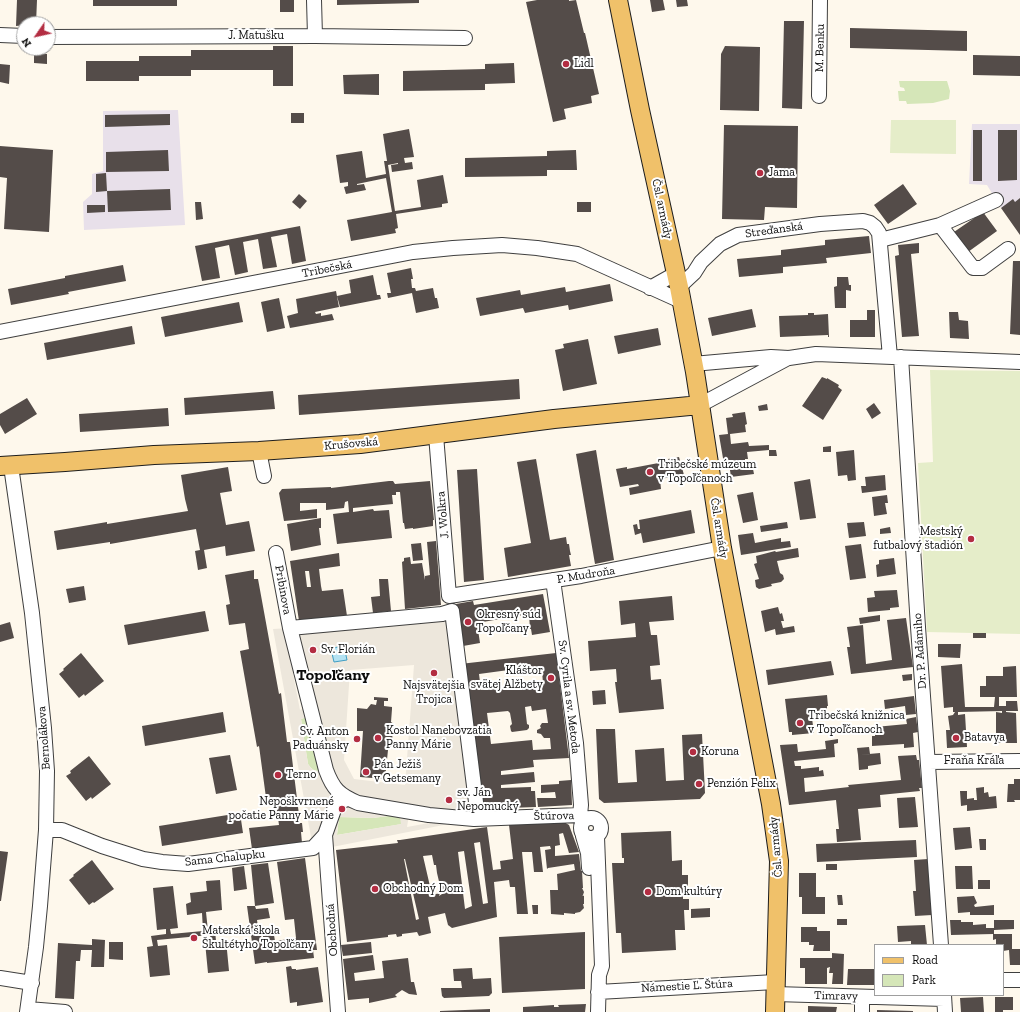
<!DOCTYPE html>
<html>
<head>
<meta charset="utf-8">
<style>
	body { margin:0 }
	#map { position:relative; width:1020px; height:1012px; overflow:hidden; background:#fef8ec; font-family:"Zilla Slab",serif }
	canvas { display:block }
	.legend { position:absolute; left:874px; top:944px; width:130px; height:52px; box-sizing:border-box; background:#fff; border:1px solid #9e9e9e; margin:0; padding:5px 7px; list-style:none; font-size:12px; color:#0c0c0c }
	.legend li { display:flex; align-items:center; gap:8px; height:20px }
	.legend b { width:20px; border:1px solid #9e9e9e }
	.north { position:absolute; left:16px; top:16px; width:40px; height:40px; box-sizing:border-box; background:#fff; border:1px solid #9e9e9e; border-radius:50%; rotate:236deg; font-size:11px; font-weight:700; line-height:16px; text-align:center; color:#0c0c0c }
	.north::after { content:''; display:block; margin:auto; width:14px; height:18px; background:#b32d42; clip-path:polygon(50% 0,100% 100%,50% 72%,0 100%) }
</style>
</head>
<body>
<div id="map">
<canvas width="1020" height="1012"></canvas>
<ul class="legend">
<li><b style="height:5px;background:#f0c16a"></b>Road</li>
<li><b style="height:11px;background:#d5e6b8"></b>Park</li>
</ul>
<div class="north">N</div>
</div>
<script>
const g = document.querySelector('canvas').getContext('2d');
g.lineJoin = 'round';
function fillPath(path, color) { g.fillStyle = color; g.fill(path, 'evenodd'); }
function strokePath(path, color, width, dash) { g.strokeStyle = color; g.lineWidth = width; g.lineCap = dash ? 'butt' : 'round'; g.setLineDash(dash || []); g.stroke(path); }
function write(font, color, halo, rows, align = 'center') {
  g.font = font + ' "Zilla Slab",serif'; g.lineWidth = 4; g.setLineDash([]); g.textBaseline = 'middle'; g.strokeStyle = halo; g.fillStyle = color; for (const [text, x, y, turn = 0] of rows) {
    g.save(); g.translate(x, y); g.rotate((+turn || 0) * Math.PI / 180); g.textAlign = isNaN(turn) ? turn : align; if (halo) g.strokeText(text, 0, 0); g.fillText(text, 0, 0); g.restore();
  }
}
const industrial = new Path2D(`
	M178,110l7,115 -101,5 -1,-28 9,-8v-20l11,-3v-60z
	M972,124h48v86l-7,-10 -12,8 -14,-23 -18,-1z`);
const green = new Path2D(`
	M899,81h48l3,10 -1,8 -16,4 -26,1 -1,-3h-7l-1,-10h7l-1,-3 -4,-1z
	M307,717l14,54c-7,0 -9,-1 -13,-7l-7,-45z
	M396,815l4,2 2,7 -65,11 2,-18 34,1z`);
const pitch = new Path2D(`
	M891,120h65v34l-66,-1z
	M930,370l90,1v263l-93,-2 -9,-169 15,-1z`);
const plaza = new Path2D(`
	M447,612l27,207 -147,29h-14l-40,-219 17,-1zM414,665l-9,120 -51,-6 -10,-19 6,-90zM296,672l9,36 -5,2 -7,-36zM307,717l14,54h-6l-4,-3 -3,-4 -7,-45zM395,815l5,2 1,7 -64,11 2,-18 34,1zM409,815l19,3 1,5 -22,4z`);
const water = new Path2D(`
	M344,646l3,14 -13,2 -3,-13z`);
const building = new Path2D(`
	M17,0h20l-1,24 -20,2z
	M93,0h84v6h-84z
	M280,0h14v12h-14z
	M337,0h82v3l-82,2z
	M537,0h32v1l7,-1 8,33h1l14,61 -8,2 1,7 -28,6 2,10 -13,3 -27,-120z
	M650,0h13l2,10 -13,2z
	M676,0h11l1,6 -11,1z
	M784,21h20l-2,88 -20,-1z
	M850,28l117,3v20l-117,-3z
	M273,46h20v40h-20v-16h-82v6h-52v5h-53v-20h53v-5h52v-6h82z
	M725,46l35,1 -1,64 -39,-1 1,-56z
	M34,53l13,1v10l-13,-1z
	M973,55l47,1v20l-47,-1z
	M514,63l1,20 -30,1v6l-82,1v-20l82,-2v-5z
	M0,64l10,1 -1,19 -9,-2z
	M379,74v21l-35,-1 -1,-19z
	M291,113h13v10h-13z
	M170,114v11l-65,2v-12z
	M724,125l74,1 -1,82 -32,-1 -1,13 -42,-1z
	M409,129l5,28 -10,1 1,5 7,-1 1,7 -21,3 -1,-7 7,-1v-1l-10,2 7,46 26,-4 -4,-27 26,-5 5,28 -6,1v3l-46,7 2,14 -3,1 1,4 -45,8 -4,-21 45,-8 -6,-34 -29,6v1l7,-1 2,6 -20,4 -2,-7 4,-1v-4l-8,1 -4,-28 26,-4 4,27 20,-4 -2,-13h3l-4,-27z
	M973,130h9v51h-9z
	M998,130h19v50l-19,1z
	M0,146l53,4 -4,82 -45,-3 3,-51 -7,-1z
	M168,150l1,21 -63,1v-20z
	M576,150l1,20h-30v6l-82,1v-19l82,-2v-5z
	M106,173l1,18 63,-2 1,21 -63,2 -1,-21 -11,1v-18z
	M903,184l14,20 -29,20 -14,-19z
	M299,194l8,7 -7,8 -8,-7z
	M1020,198v37l-19,-27 12,-9 2,3z
	M195,202h6l2,17 -7,1z
	M577,202h14v10h-14z
	M87,205h18v7l-18,1z
	M983,212l14,19 -29,21 -14,-20z
	M300,226l6,35 -14,3 -5,-30 -16,3 6,30 -14,2 -5,-30 -15,3 5,30 -13,3 -6,-30 -14,3 5,30 -18,3 -7,-35z
	M869,236l2,17 -45,5 1,5 -44,4v6l-44,4 -2,-18 44,-4v-5l44,-5v-5z
	M919,243v10l-8,1 8,82 -17,1 -7,-81 4,-1 -1,-10z
	M1013,261h7v74l-10,-1z
	M123,265l3,16 -58,11 1,2 -58,11 -3,-16 57,-11v-2z
	M411,268l2,11h-2l1,9h3l1,3 17,-3 2,10h2l2,10 -23,5 -4,-20 -24,5 -1,-5h4l-4,-20z
	M373,275l4,20h3l1,4 -41,8 -3,-11 14,-3 -2,-13z
	M837,277h11l1,8h2v6l-5,-1v18h-11l-1,-21 3,-1z
	M610,284l3,17 -44,9 -1,-5 -43,8 -2,-5 -43,8 -4,-18 44,-8 1,5 44,-8 1,5z
	M336,291l3,16 -24,5 1,2 5,-1v3l11,-2 2,6 -44,8 -3,-12 11,-3 -2,-14z
	M279,298l6,30 -18,4 -6,-30z
	M239,302l4,20 -78,15 -4,-20z
	M752,309l4,18 -44,9 -4,-18z
	M867,310h8v27h-25v-17h17z
	M949,312h9l1,8 9,1 1,18 -19,-1z
	M808,313h6v2l14,-1 1,23h-1v-2l-48,2 -1,-21 29,-1z
	M132,326l3,18 -88,16 -3,-17z
	M658,328l3,17 -43,9 -4,-18z
	M588,339l9,45 -34,7 -8,-41 9,-2 -1,-4z
	M822,377l5,2v-1l12,7 -1,2 4,3 -19,30 -21,-14z
	M519,379l1,20 -221,16 -1,-20z
	M273,391l2,18 -90,6 -1,-17z
	M27,398l10,16 -32,20 -5,-9v-11z
	M874,403l7,10 -9,6 -6,-10z
	M767,404l1,6 -9,1 -1,-5z
	M168,408l1,18 -89,6 -1,-18z
	M745,412l2,12 -2,1 1,7 -16,2 1,10 17,-2 1,4 20,-1v5l-22,2 1,7h-3v5h7l2,10 -23,3 -2,-14 -5,1 -5,-29 9,-1 -2,-16 7,-1 -1,-3z
	M831,446v6h-8v-5z
	M596,450l18,110 -19,4 -19,-110z
	M769,450h7l1,6h-8z
	M854,450l2,30 -8,1 -1,-6 -9,1 -2,-24z
	M679,457l5,18 -24,4 1,10 -31,6 -1,-7 10,-2 -1,-2 -18,3 -4,-18 11,-2v2l42,-8 -1,-2z
	M536,459l14,81 16,-3 1,7h2l1,7 1,4h-2l2,11 -63,11 -4,-29 27,-5 -14,-81z
	M228,467l4,24 -12,2 6,32 23,-4 6,30 -29,5 -1,-10 -21,4 3,18 -9,2 -3,-19 5,-1 -4,-21 -86,15v-2l-53,8 -3,-19 53,-9v2l81,-13 -3,-12 -4,-24z
	M477,469l7,111 -20,2 -7,-112z
	M885,475l1,15 -24,3 -1,-7h5l-1,-9z
	M810,479l6,39 -16,2 -6,-38z
	M389,481h4l2,3 35,-3 4,39h-1v6l-20,3v-1l-8,1 -1,-6h-1l-3,-31h-4v3h-4l1,9 -40,4v4l20,-3 1,2 15,-1 3,28 -55,6 -4,-30 16,-2 -1,-11 -3,1 -1,6 -18,2v-7h-26v8l17,-2v9l-33,3 -5,-28 3,-4 49,-2v1z
	M753,492l5,28 -15,3 -6,-28z
	M887,495l1,8h-3l2,11 -13,2 -2,-19z
	M691,510l4,23 -52,10 -2,-10 -6,2 -2,-10 4,-1 1,5h2l-1,-9z
	M321,518v10h-2l2,17 -30,6 -4,-27z
	M787,522l1,6 -27,4 -1,-6z
	M864,522l2,14 -17,2 -2,-15z
	M890,527l1,6 -11,1v-5z
	M753,533l2,10 26,-5v4l9,-1 1,6 -50,8 -3,-20z
	M436,541l5,64 -36,4 -3,-47 2,-1v-3l6,-1 1,7 11,-1 3,17v-4l5,-1 -3,-33z
	M421,543l2,17 -10,1 -2,-17z
	M861,544l5,34 -16,2 -5,-34z
	M798,548l1,9 -22,4 3,12 3,2 1,4 -3,3 -10,2 1,2 -13,3 -3,-2 -1,-7 4,-1 -5,-15 3,-1 -1,-7 19,-5 1,1z
	M339,553l1,13 -21,3 2,17 1,5 21,-2 4,27 -48,5 -9,-60zM305,571h4l2,16h-4z
	M894,558l2,16 -19,3 -1,-12 3,-1v-4z
	M254,570v9h4l21,115 2,-1 6,49h3l10,81h2l1,9h-2l1,11 -50,6 -3,-21 30,-3 -3,-21 -9,1 -8,-59 -2,1 -17,-96 9,-2 -4,-26 -16,2 -3,-20 4,-1 -5,-29z
	M379,579h9l3,32 -18,2 -2,-16 9,-1z
	M84,586l2,14 -17,3 -3,-14z
	M897,590l2,17 -9,1v2l-22,2 -1,-14 8,-1 -1,-6z
	M543,594l7,38 -18,3 -1,-6h-1l-1,-15 -52,9 3,20 -17,3 -7,-42 17,-3 1,4z
	M672,596l2,24 -25,2 2,13h6l3,30 -10,1 1,14 10,-1 3,30 -45,4 -4,-31h2l-1,-13 -26,2 -2,-30 48,-4 -1,-14 -14,2 -2,-24z
	M778,607l2,7 2,-1 2,8h-3l2,7 11,-2 1,6 -19,3 -1,-6 -10,3 -4,-21z
	M205,611l4,20 -81,14 -4,-20z
	M880,615v6l-20,3 -1,-6z
	M906,618l7,49 -62,7 -4,-27h3l-3,-20 16,-2 3,39 26,-4 -5,-40z
	M10,622l4,16 -14,4v-17z
	M973,633h13v5h-13z
	M938,644h23l-1,14 -22,-1z
	M81,653l23,28 -19,15 -1,-2 -5,4 -20,-24 5,-4 -1,-1z
	M556,653l13,105 -36,2 1,7 -33,4v4l33,-3 1,10 -34,3v3l30,-1v4h4l1,16 -55,2 -21,-145zM516,669v2l4,-1v4l22,-3 1,12 -62,7 -2,-16zM531,706l1,5 14,-2 2,14h-6l-2,3 1,2 -4,2v3l4,1 3,4h6l1,11 -18,1 -1,-10 -41,4 -4,-31 21,-2 2,2 2,11 -2,2 1,5 1,1 15,-2 2,-2v-3l-2,-1 -2,-17z
	M831,661l3,14 -66,10 -2,-15z
	M962,664l3,43h29l1,-10h-15v-11h6v-10h17v-9l13,-1 1,31h-18v9h7v-5h11l1,10h-12v1l10,1 1,30h-21v-31l6,1v-2l-44,1v3l7,-1 2,33 -20,1 -1,-18h4l-2,-14 5,-1 2,-3h-2v-5l-9,1 -3,-42z
	M912,674v6l-9,1 -1,-6z
	M605,690l1,14 -13,1 -1,-14z
	M827,695l1,11h-1v3l-10,2v2h-4v-2h-2l3,22 -22,2v-3h-3l-4,-33z
	M914,696l2,18 -10,1 -1,-9 -20,3 -1,-9z
	M374,697l14,1v3h-4v5l8,1v2l-1,13 3,2 -3,23 -3,3 -3,29 -25,-2 3,-46h-6v-23l10,1 4,-5 5,1 1,-5h-3z
	M223,712l3,20 -81,14 -3,-20z
	M916,717l2,15 -5,1 1,14 -10,1v-4l-32,2v-10h3v-9l32,-3 -1,-5z
	M596,729h19l3,54 19,-1 -2,-32 29,-2 2,33 18,-1 -2,-45 20,-1 3,59 -5,6 -96,4 -5,-4z
	M838,739v4l-4,1 1,13 -41,4 1,5h6v3l18,-2v4l4,-1 1,6 -20,2 1,14 44,-5 -1,-2 53,-5 -3,-24 18,-1 1,5h2l3,28h-3l1,3 -40,4 1,12 -23,2 3,31 -24,2 -1,-13h3l-3,-29 -47,5 -9,-60 17,-1 1,8 28,-3 -1,-8z
	M869,747l1,7 -12,1 -1,-7z
	M880,753l1,11 -13,2v3l-9,1 -1,-15z
	M230,755l7,35 -21,4 -7,-36z
	M89,756l22,28 -19,15 -1,-2 -5,4 -20,-25 5,-3 -1,-2z
	M1014,779h6v21h-6l1,2h-8l1,-18h6z
	M571,780l1,25 -34,2 -1,-9h19l-1,-6 -14,1v-8l18,-1v-3z
	M984,787v6l4,-1 1,5 7,-1 1,12 -30,3v-6l-6,1 -1,-15h7v8l7,-1v2h3l-1,-12z
	M915,797l3,30 -19,1 -2,-30z
	M240,813l3,20 -81,13 -3,-20z
	M564,822l5,3 10,27 -10,1 -6,-20 -4,1 1,11 -5,1v10l24,-2 2,17h1l1,17h-1l2,4 -1,3h-1l2,1v8h-1l1,4 -4,4 -5,1v1l-11,-1v2l-13,-1 -1,-24h8l-1,-16 18,-4 -1,-6 -26,4 -1,1 -2,-19 6,-1 -1,-3 -10,1 3,25h-9l-2,-20h-10l6,62h-11l-2,-27h-5l-1,-7 -15,2 3,35 -45,11 -4,-3 -3,-12 -17,4 3,16 -12,3 -2,-4 -15,2v2l-5,1 -1,-3 -8,1v2l-41,5 -11,-92 62,-7 -1,-3h3l87,-13 6,43 8,-1 -1,-8 13,-2 -4,-34zM480,842l8,61 -5,1 -9,-61zM464,851l8,55 -7,3 -7,-57zM432,855l2,10h2l1,8 5,21 -3,2 1,-3 -8,2 -9,-39zM404,859h1l14,60 -3,1z
	M970,827l2,21 -17,2 -2,-22z
	M671,831l1,30 10,-1v15h6v11h-5v13h6v11h-5l1,20h-10l1,20 -54,3 -1,-20h-5l-4,-70h12v-5h-2l-1,-25z
	M979,839h7v11h-6z
	M916,840l1,17 -100,5 -1,-18z
	M0,851l8,1 -7,49h-1z
	M305,858l12,92h-4l1,8 -47,5v-1l-12,2 -8,-58h8l1,3 12,-1 2,10 -13,2 2,15h2l1,8h2l-2,-13 11,-1 2,12 21,-3 -2,-19 -9,1 -8,-58z
	M928,859l4,56 -17,1 -2,-25h3l-2,-31z
	M92,860l22,29 -20,14 -1,-1 -4,3 -20,-25 5,-4 -1,-1z
	M268,863l6,40 -19,3 -4,-41z
	M826,864h11v6h-11z
	M244,866l3,23 -13,2 -2,-23z
	M955,866h17l1,23h-17z
	M799,873h17v24h9v17h-23v-17h-3z
	M220,880l2,30 -16,2 2,19 7,-1 1,11 10,-1 3,31 -21,2 -3,-31 6,-1 -1,-6 -53,5 1,6 9,-1 3,30 -20,2 -3,-30 6,-1 -2,-10 15,-2v-5l-9,1 -4,-42 20,-2 5,42 -8,1 1,5 32,-3 -1,-18 -15,2 -1,-11 5,-2 -1,-9 17,-2 -1,-10z
	M978,880h12v9h-12z
	M837,895h5l1,10h-5z
	M974,896l3,7 -3,2 1,2 19,-2v10h-24v-3l-12,1 -1,-16z
	M532,905h6v9h-5z
	M710,908v9l-19,1v-9z
	M837,919h10v6h-10z
	M950,920h11v2h12v3l13,-1v4h8v-8h20v9l-20,1v4h18v15h8v16h-10l-1,-15 -6,1v-6h-7v-6l-3,1v-6l-42,1z
	M925,925l2,20h-16v-4l-13,1 -1,-16z
	M801,927h16v4h13v20h-17l1,-6h-5v-3h-8z
	M585,932v57l-83,4 -3,-56z
	M92,939l13,1 -1,27h-13l1,-17h-11l-1,11h-4l-2,38 -19,-1 3,-55 34,2z
	M109,942h14v18l-14,-1z
	M371,942l1,11 -29,3 -2,-11z
	M832,953l12,1 -1,30h-11l1,-11h-4l1,-6 -3,1v16h-22v-16h-5v-10h32z
	M373,955l2,15 -21,3 1,8 29,-3 -2,-17 26,-3 3,24h3l3,13 -8,-1 -7,-4 -7,5 2,2 -28,6v-5l-21,2 -5,-41z
	M291,966l1,3h4v1l22,-3 5,35 -26,4v-4l-7,1 -4,-36z
	M472,968l1,11 18,-1 1,15 -3,3 -45,2 -2,-2 -1,-8h21l-1,-7h-7l-1,-12z
	M848,969h27v16h-28z
	M983,997l1,15h-23l-1,-14z
	M995,997h18v13h-10v2h-8z
	M586,1004l-1,8h-62v-5l31,-2v2h5l-1,-2z
	M808,1006l29,1 -1,5h-28z
	M490,1009v3h-50v-1z
	M877,1010l36,1v1h-36z`);
const minor = new Path2D(`
	M314,0l1,36
	M0,35l24,1
	M48,37l267,-1 150,2
	M819,96l1,-96
	M940,225l56,-25
	M880,240l60,-15 33,43h9l26,-19
	M679,287l15,-14 7,-11 19,-18 18,-9 82,-11 43,-3 7,2 5,4 4,6 11,124
	M650,288l25,-14
	M0,332l413,-80 40,-4 49,-3 35,3 40,6 104,47
	M901,357l17,270 23,318
	M693,364l78,-7 18,1 27,-4 204,8
	M700,405l88,-47
	M436,435l13,161 132,-20 141,-28
	M259,451l5,25
	M11,466l21,147 12,115 3,43 -1,59 -6,76 -4,41 -9,65
	M276,553l14,75 36,142c7,19 13,25 32,33l71,12 45,4 106,-4 2,7
	M553,580l23,163 5,62 -1,10
	M290,628l152,-14 10,-3 26,207
	M928,762l92,-1
	M581 828a10 10 0 1 1 20 0a10 10 0 1 1-20 0Z
	M46,830h16l40,16 41,13 19,3 26,2 125,-16 12,-13
	M583,836l5,17 1,15
	M597,837l5,129 -3,9 -1,37
	M0,978l32,5
	M1003,980h17
	M598,992l177,-10
	M775,994l169,5
	M944,995l1,17
	M28,1009l37,3
	M338,1012l-13,-177 11,-31 11,-5
	M862,1012v-15`);
const major = new Path2D(`
	M618,0l22,110 39,177 16,85 27,176 49,256 8,57 -4,151
	M0,466l65,-4 89,-7 105,-4 101,-7 194,-25 146,-14`);
const markers = [
	[566,64,4,"#b32d42"],
	[760,173,4,"#b32d42"],
	[650,472,4,"#b32d42"],
	[971,539,4,"#b32d42"],
	[468,622,4,"#b32d42"],
	[313,650,4,"#b32d42"],
	[434,673,4,"#b32d42"],
	[551,678,4,"#b32d42"],
	[800,723,4,"#b32d42"],
	[378,738,4,"#b32d42"],
	[956,738,4,"#b32d42"],
	[357,739,4,"#b32d42"],
	[693,752,4,"#b32d42"],
	[366,772,4,"#b32d42"],
	[278,775,4,"#b32d42"],
	[699,784,4,"#b32d42"],
	[449,800,4,"#b32d42"],
	[342,809,4,"#b32d42"],
	[375,889,4,"#b32d42"],
	[648,892,4,"#b32d42"],
	[194,938,4,"#b32d42"]
];
const streetNames = [
	["J. Matušku",256,36],
	["M. Benku",820,48,-89],
	["Čsl. armády",662,209,78],
	["Streďanská",774,230,-8],
	["Tribečská",327,269,-11],
	["Krušovská",351,444,-5],
	["J. Wolkra",443,515,-95],
	["Čsl. armády",719,528,81],
	["P. Mudroňa",586,575,-9],
	["Pribinova",283,590,80],
	["Dr. P. Adámiho",920,651,-94],
	["Sv. Cyrila a sv. Metoda",569,697,83],
	["Bernolákova",44,738,-94],
	["Fraňa Kráľa",974,761],
	["Štúrova",554,816,-1],
	["Čsl. armády",776,847,-95],
	["Sama Chalupku",225,858,-6],
	["Obchodná",332,930,-94],
	["Námestie Ľ. Štúra",687,986,-3],
	["Timravy",836,996,1]
];
const poiNames = [
	["Lidl",574,64],
	["Jama",768,173],
	["Tribečské múzeum",658,465],
	["v Topoľčanoch",658,479],
	["Mestský",963,532,"right"],
	["futbalový štadión",963,546,"right"],
	["Okresný súd",476,615],
	["Topoľčany",476,629],
	["Sv. Florián",321,650],
	["Kláštor",543,671,"right"],
	["svätej Alžbety",543,685,"right"],
	["Najsvätejšia",434,686,"center"],
	["Trojica",434,700,"center"],
	["Tribečská knižnica",808,716],
	["v Topoľčanoch",808,730],
	["Kostol Nanebovzatia",386,731],
	["Panny Márie",386,745],
	["Sv. Anton",349,732,"right"],
	["Paduánsky",349,746,"right"],
	["Batavya",964,738],
	["Koruna",701,752],
	["Pán Ježiš",374,765],
	["v Getsemany",374,779],
	["Terno",286,775],
	["Penzión Felix",707,784],
	["sv. Ján",457,793],
	["Nepomucký",457,807],
	["Nepoškvrnené",334,802,"right"],
	["počatie Panny Márie",334,816,"right"],
	["Obchodný Dom",383,889],
	["Dom kultúry",656,892],
	["Materská škola",202,931],
	["Škultétyho Topoľčany",202,945]
];
const districtNames = [
	["Topoľčany",333,675]
];
fillPath(industrial, '#e8e0ea');
fillPath(green, '#d5e6b8');
fillPath(pitch, '#e5edc9');
fillPath(plaza, '#ede7dc');
fillPath(water, '#b4e2f2');
strokePath(water, '#409ec4', 1);
fillPath(building, '#544c49');
strokePath(minor, '#3f3f3f', 16);
strokePath(major, '#1d1d1d', 20);
strokePath(minor, '#fff', 14);
strokePath(major, '#f0c16a', 18);
for (const [x, y, r, color] of markers) { const dot = new Path2D(); dot.arc(x, y, r, 0, 2 * Math.PI); g.fillStyle = color; g.fill(dot); strokePath(dot, '#fff', 1.5); }
write('12px', '#0c0c0c', '#fff', streetNames);
write('12px', '#0c0c0c', '#fff', poiNames, 'left');
write('bold 16px', '#0c0c0c', '#fff', districtNames);
</script>
</body>
</html>
